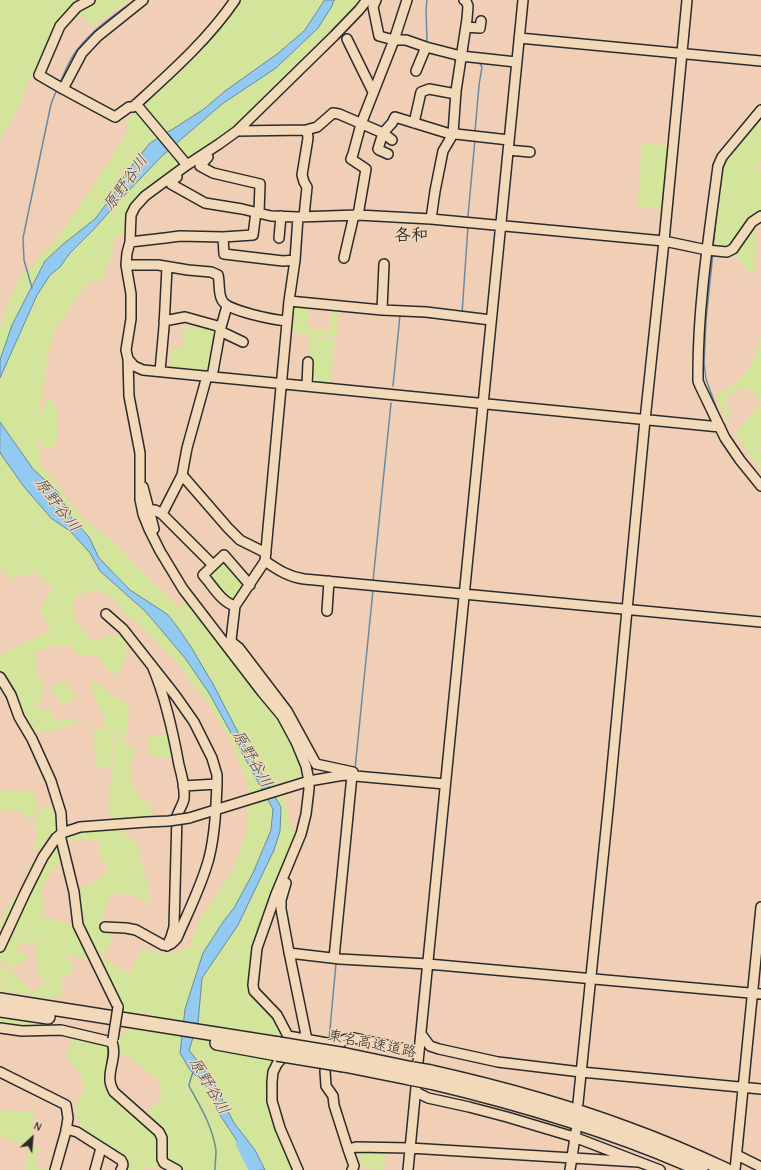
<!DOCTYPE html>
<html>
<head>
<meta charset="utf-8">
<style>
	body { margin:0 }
	#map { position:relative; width:761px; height:1170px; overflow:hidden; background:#f1ceb6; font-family:"Comic Neue",sans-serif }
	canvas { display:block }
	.north { position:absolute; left:12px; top:1118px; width:40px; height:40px; -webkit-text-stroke:3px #f2d9ba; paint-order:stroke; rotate:26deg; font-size:11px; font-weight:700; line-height:16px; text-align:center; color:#2b2b2b }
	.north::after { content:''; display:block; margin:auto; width:14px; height:18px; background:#2b2b2b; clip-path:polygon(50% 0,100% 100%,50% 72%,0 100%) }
</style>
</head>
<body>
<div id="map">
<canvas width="761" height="1170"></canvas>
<div class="north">N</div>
</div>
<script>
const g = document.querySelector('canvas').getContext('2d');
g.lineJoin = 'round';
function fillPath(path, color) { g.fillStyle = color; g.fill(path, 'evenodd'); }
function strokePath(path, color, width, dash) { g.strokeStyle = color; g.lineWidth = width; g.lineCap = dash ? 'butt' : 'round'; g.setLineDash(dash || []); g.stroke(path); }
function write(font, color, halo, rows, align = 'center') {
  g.font = font + ' "Comic Neue","Klee One",sans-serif'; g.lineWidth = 3; g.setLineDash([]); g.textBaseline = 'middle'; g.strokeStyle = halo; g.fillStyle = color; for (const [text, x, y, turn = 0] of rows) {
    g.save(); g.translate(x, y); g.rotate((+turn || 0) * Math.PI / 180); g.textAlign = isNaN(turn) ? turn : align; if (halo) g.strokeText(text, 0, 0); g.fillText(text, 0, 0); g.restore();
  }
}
const green = new Path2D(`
	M0,0h130l-35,25 -6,-1 -6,-9 -34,22 -14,33 -5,6 -13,34 -16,26 -1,5z
	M235,0h131l-129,131 -101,70 -14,34 -20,8 13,-2 -12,40 -14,1 -13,16 -19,32 4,-16 -6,13 -9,37 -8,61 3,-12 7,-15 5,3 4,9 1,29 -5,9 -7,2 -9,-14 4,28 42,55 30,22 25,27 38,37 17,26 -14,-25 8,-8 94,122 22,47 1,10 -23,6 -5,-8 16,54 9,-2 -38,103 -9,61 34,45 -14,33 -2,32 26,69h-115l-16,-8 -3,6 -10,-2 2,4 -10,-4 -3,4h-17l1,-6 -4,2 -41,-36 -7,-21 4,-12 5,-8 -3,-15 -16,-18 7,-11 -5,-13 43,7 1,46 -2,7 16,10 -6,4 7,-3 18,13 17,-19 -1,-16 -10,-7 -21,-18 -11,-2 -3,-14 34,-27 -1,-1 -26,1 -24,-55h7l9,8 16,8 11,-25 32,5 17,-8 6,-20 18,-28 19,-28 13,-35 3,-30 -2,-22 -11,-31 -11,-22 -24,-36 -25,-32 -34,-34 -19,-16 -8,-12 -19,-11 -22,8v21l9,11 8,12 20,-6 12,2 3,9 -2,17 -8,12c-8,-3 -12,-10 -17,-18l-9,-1h-11l-10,-12 -6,3 -12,-3 -5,6 -8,-1 -4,3 4,10 -3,2 6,18 4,2 -4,10v6l-7,8 17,1 4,13 20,-4 3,6 -27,7 -14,2 -4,-8 -6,4 -27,-55v-19l41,-20 10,-3 -11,-22 12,-22 -17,-16 -23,7 -12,-11v-239l5,-18 15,-35 16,-13 2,-4 25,-28 42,-63 24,-40 -4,-7 20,-17 3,3 -3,-7z
	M761,118v41l-10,18 6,-8 4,4v43l-18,19h5l6,-7c3,16 2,32 -1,48l-17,-19 9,-16 -5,-5 -6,8 -10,5 -11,-2 5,-65 3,-16 9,-10v3l1,-3z
	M642,144l26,1 -7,64 -24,-2z
	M293,307l16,2 -1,19 21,3 3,-20 6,1 -2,25 -43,-4z
	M183,326l33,5 -4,40 -41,-4 -2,-18 14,-1z
	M310,336l25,3 -5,44 -23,-2z
	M761,336v66l-9,-10 -11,-5 -18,13 7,11 -1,10 -1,2 -13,-27 20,-12c2,-6 8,-7 11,-12 7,-11 12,-24 15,-36z
	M761,405v43l-10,-11 10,15v19l-26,-38z
	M224,557l24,28 -13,20 -31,-30z
	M92,678l4,6 7,2 3,5 9,7 13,5c1,15 1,24 -4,38l12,10c-2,2 -3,3 -4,5 -4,9 -1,29 5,37 7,11 17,5 14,25l-40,1c-4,-17 -2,-33 2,-50 1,-4 0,-8 0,-13 1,-7 3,-14 4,-21l-3,-4 -3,35 -16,3 -1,-42 19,3 -10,-5 2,-8c-8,-15 -14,-21 -13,-39z
	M65,682l12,14 -14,10 -13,-19z
	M171,735l4,24 -27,-4 1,-19z
	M12,789l23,4 2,14 -6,12 -18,-10 -13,3v-20z
	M51,806l7,12 -1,10 -12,13 -5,9 -8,-1 5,-12 -3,-12 5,-17z
	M117,828l3,1 6,7 11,5 5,25 8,24v15l-20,-12h-17l-5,5 -6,23c9,13 12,16 5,30 -5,1 -8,5 -13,5l2,5 -30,-7 8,17 -12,8 -1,18c-13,3 -25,0 -38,-4l1,1 -24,-4v-6l12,5 -12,-7v-14c11,0 26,17 34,25l10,-11 -6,-8 -3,-29 8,-4 1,-1 -11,3 -8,-1 -10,6 13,10 -17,11 -9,-8 -2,3v-18l4,-17 -4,-2v-4l10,-20 11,-12 7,-21 7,-10 22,-14 5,16 -12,10 -9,20 3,6 -3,18 38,11 -3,-35 9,-6 21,-12 2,-8 -9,-9v-16l-20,-3 -12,3 -3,-2 5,-7z
	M0,1017l55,10h-34l-21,-2z
	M0,1110l34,2 -4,34 -30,-9z
	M30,1147l12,2 -5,7 -2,8 6,6 7,-1 3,-4 3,1 -2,4h-27z
	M357,1151h30l-4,19 -20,-1z`);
const water = new Path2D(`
	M325,0h9l-2,6 -14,22 -42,40 -54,36 -59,51 -46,48 -23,26 -25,25 -9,13 -10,8 -13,20 -37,83v-18l12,-35 33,-64 17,-16 33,-26 18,-24 13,-22 24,-30 26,-16 28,-18 21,-18 52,-37 27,-23z
	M0,422l33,47 25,23 13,25 18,20 10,21 31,32 37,24 9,11 15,22 22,37 31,60 37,63 -1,24 -6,19 -36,75 -36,53 -4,45 -9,27 24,31 21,42 21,27 10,20h-8l-10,-14 -29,-44 -7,-21 -21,-21 -10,-17 5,-44 18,-56 20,-31 11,-14 19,-35 18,-43 2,-21 -64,-116 -24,-35 -39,-46 -46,-41 -10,-18 -19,-21 -20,-14 -26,-30 -23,-32 -2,-4z`);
const stream = new Path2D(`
	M427,0l-1,9 1,33
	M60,83c5,-11 9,-23 17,-33 15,-20 37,-35 58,-50
	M475,132l4,-47 3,-18 -3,-5
	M468,216l7,-77
	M713,247l6,-55
	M713,253l-7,67 -2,43 2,16 14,39
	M32,288l-8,-28 -1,-22 28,-134 6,-15
	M462,314l6,-88
	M393,386l7,-71 54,5
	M373,581l18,-178
	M355,769l18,-179
	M329,1040l7,-77
	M193,1072l-3,9 -1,5c11,20 24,41 27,65 0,6 -1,13 -1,19`);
const river = new Path2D(`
	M241,1144l13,26`);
const minor = new Path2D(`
	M90,0l-13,7 -17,19 -21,49 24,14 52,28 14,-10h4c36,-33 74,-66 102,-107
	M376,0l-3,7 6,29 15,4h12l20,7 35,9 55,6
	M466,27l14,1 1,-7
	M519,38l242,23
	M347,39l26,53
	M416,71l10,-24
	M63,89l19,-36 16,-17 45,-36
	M136,104l51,61
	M761,110l-39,47 -4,9c-9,69 -20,138 -20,207v8l2,5 25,52 15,22 21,26
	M414,123l7,-31 8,-3 27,5
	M237,131l69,-1 11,-3 16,-14 6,1 44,19 9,-10 3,-6 52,16 62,7
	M383,133l-5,16 1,1 9,4
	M383,133l9,7
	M508,150l22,2
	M208,157l-8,9 13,7 47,11 -1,29
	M177,177l-5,4 -1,3 34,19 37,6 29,7 27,1 60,-2 73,4 233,22 43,9 20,2 6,-3 19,-27 9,-6
	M358,215l8,-46 -15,-10 2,-5 8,-30 33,-84 13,-40
	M304,216l3,-29 -3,-5 -2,-7 6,-37 -1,-8
	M431,219l4,-28 8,-40 10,-17 3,-43 11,-72 1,-13 -2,-5 -2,-1
	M223,237l1,17 59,7 12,-1
	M279,238l2,-22
	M130,242l35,-4 15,-2 43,1 30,-2 3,-23
	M344,258l10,-43
	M126,265h32l30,5 23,2 7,3c2,8 0,18 4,25 4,11 53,20 65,21
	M289,301l93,9 44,2 65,8
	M382,310l2,-46
	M164,321l21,-4 36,10
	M220,331l23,11
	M128,359l6,7 9,4 577,57
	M160,371l4,-44 3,-60
	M212,377l9,-50 6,-21
	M307,386l1,-24
	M182,475l46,53 12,12 26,13
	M143,487l11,42
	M150,510h5l7,4 51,51
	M162,514l20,-39 5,-27 20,-72
	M265,561c13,9 24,16 39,18l457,43
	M250,585l-26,-30 -21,20c10,11 18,27 32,31l30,-45 24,-260 6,-41 3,-43
	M235,606l-4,34 5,9
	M327,611l2,-30
	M106,614l17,15 52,66 19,27 18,36 5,17v9
	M234,644l5,4 48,63 29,53 37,8
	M153,668c13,31 20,64 26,97 3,11 6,22 5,34 -1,5 -5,11 -7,17l-3,111 -3,10 -4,9
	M0,677l11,18 8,22 13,22 19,42 10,32 1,20
	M189,818l120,-37 35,-6 101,9
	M60,835l14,57 4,33 40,82
	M286,883l-5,17v9l8,43 18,88
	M105,927l21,1 10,2 27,15c7,1 10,-2 14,-7 11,-26 25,-53 32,-80 6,-24 7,-50 8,-74l-34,2
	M0,947l25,-54 18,-36 13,-19 6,-5 18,-6 67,-5
	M289,953l51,6 88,5 333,30
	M334,958l18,-183
	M0,1028l22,3 39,-1 51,12c5,14 -3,25 -2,38 0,5 2,8 4,12l45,40 3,6v21l2,4 13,7
	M421,1034l9,12 9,3 59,13 83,10 180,17
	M288,1036l50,9 6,-5 10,-2 65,14
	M418,1062l105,-1062
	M325,1071l1,15 7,10 1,9 14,44 6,17 -2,4
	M0,1072l66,33 2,13 -2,13 -11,39
	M416,1092l12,6 41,9 38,10 67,20 86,33
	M578,1103l31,-303 36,-380 19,-179 23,-241
	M66,1129l11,3 44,28c3,4 2,6 0,10
	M348,1149l8,-2 54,1 228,14
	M737,1155l24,12
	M95,1170l6,-22
	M298,1170l-18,-42 -8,-27v-19l1,-10 4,-8 5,-6 4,-10 2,-12 -11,-21 -23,-24 -1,-6 4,-37 19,-54 25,-60 5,-20 3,-25v-8l-3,-15 -10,-24 -14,-26 -20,-24 -79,-103 -23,-38 -11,-22 -6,-15 -3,-15v-46l-11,-57 -1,-37 -2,-9 5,-31v-25l-5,-29 1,-12 3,-11 1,-27 4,-8 10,-11 42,-31 32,-21 18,-13 97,-95 25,-26 8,-10
	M408,1170l8,-83
	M570,1170l6,-39
	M735,1170l26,-263`);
const highway = new Path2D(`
	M0,1000l279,44
	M0,1010l48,7
	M217,1043l60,11
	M346,1055l67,14
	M344,1065l65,13
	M431,1072c67,15 133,33 197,57 33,12 66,26 98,41
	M430,1082c93,22 184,49 271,88`);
const minorBridge = new Path2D(`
	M147,822l22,-1 20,-3
	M113,1039l5,-32`);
const highwayBridge = new Path2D(`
	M279,1044l67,11
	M277,1054l67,11
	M413,1069l18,3
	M409,1078l21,4`);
const streetNames = [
	["東名高速道路",372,1044,11]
];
const waterNames = [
	["原野谷川",126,183,-54],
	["原野谷川",57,505,53],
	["原野谷川",252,759,60],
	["原野谷川",209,1086,59]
];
const quarterNames = [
	["各和",411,235]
];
fillPath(green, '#d2e59a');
fillPath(water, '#93caf1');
strokePath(water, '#698aa2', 1);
strokePath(stream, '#698aa2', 1.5);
strokePath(river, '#93caf1', 10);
strokePath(minor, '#2b2b2b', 12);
strokePath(highway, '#2b2b2b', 16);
strokePath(minor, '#f2d9ba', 9);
strokePath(highway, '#f2d9ba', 13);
strokePath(minorBridge, '#2b2b2b', 12, []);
strokePath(highwayBridge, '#2b2b2b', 16, []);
strokePath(minorBridge, '#f2d9ba', 9);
strokePath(highwayBridge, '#f2d9ba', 13);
write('15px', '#2b2b2b', '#f2d9ba', streetNames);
write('italic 16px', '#404b53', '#f2d9ba', waterNames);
write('bold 17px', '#2b2b2b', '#f2d9ba', quarterNames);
</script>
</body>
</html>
